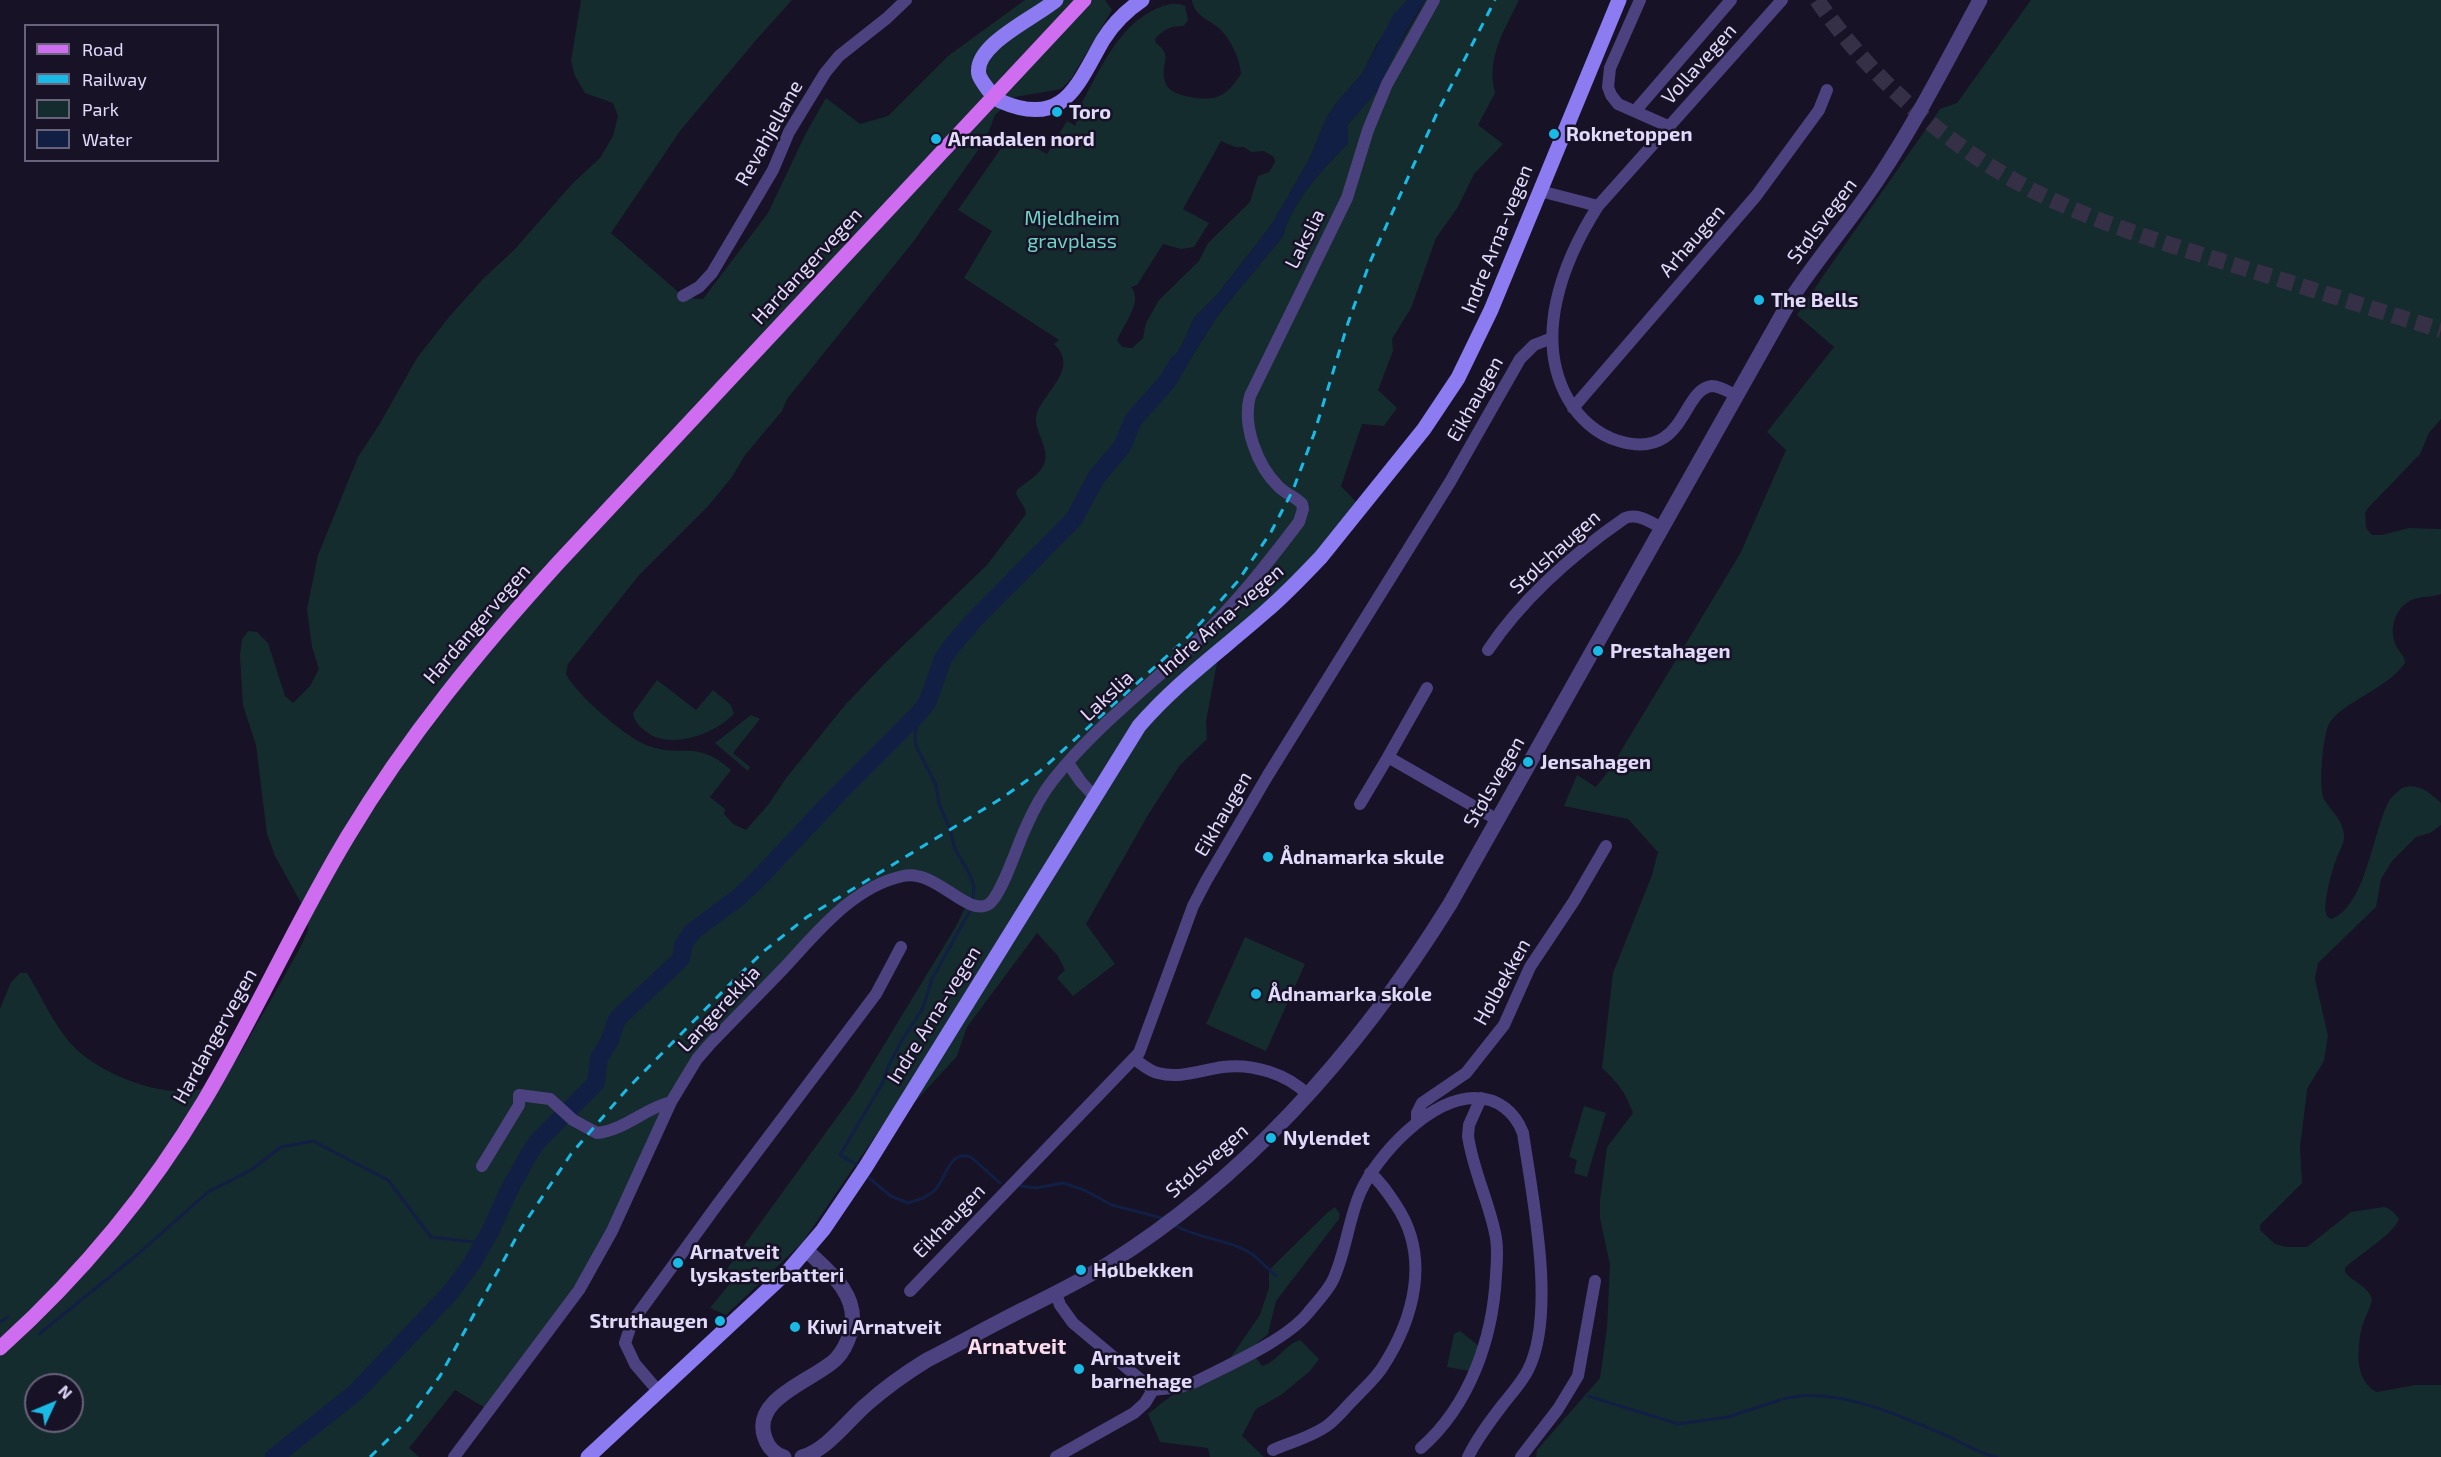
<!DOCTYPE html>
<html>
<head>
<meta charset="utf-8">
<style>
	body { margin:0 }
	#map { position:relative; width:2441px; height:1457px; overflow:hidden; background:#171225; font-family:"Exo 2",sans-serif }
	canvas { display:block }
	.legend { position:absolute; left:24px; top:24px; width:195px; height:138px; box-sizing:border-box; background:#171225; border:2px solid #68627b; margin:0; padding:8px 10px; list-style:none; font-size:18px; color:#e2dafb }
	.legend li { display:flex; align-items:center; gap:12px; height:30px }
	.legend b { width:30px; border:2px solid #68627b }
	.north { position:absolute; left:24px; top:1373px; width:60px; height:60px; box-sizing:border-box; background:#171225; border:2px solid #68627b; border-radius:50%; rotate:46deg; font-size:16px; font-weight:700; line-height:24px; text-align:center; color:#e2dafb }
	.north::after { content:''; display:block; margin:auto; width:21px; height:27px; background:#1abae6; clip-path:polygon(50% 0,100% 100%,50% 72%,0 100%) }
</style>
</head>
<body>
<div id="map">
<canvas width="2441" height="1457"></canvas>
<ul class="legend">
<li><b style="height:8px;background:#ce6def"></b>Road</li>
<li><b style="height:8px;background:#1abae6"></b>Railway</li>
<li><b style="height:16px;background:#152c2e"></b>Park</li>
<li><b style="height:16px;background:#121f44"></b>Water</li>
</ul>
<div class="north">N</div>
</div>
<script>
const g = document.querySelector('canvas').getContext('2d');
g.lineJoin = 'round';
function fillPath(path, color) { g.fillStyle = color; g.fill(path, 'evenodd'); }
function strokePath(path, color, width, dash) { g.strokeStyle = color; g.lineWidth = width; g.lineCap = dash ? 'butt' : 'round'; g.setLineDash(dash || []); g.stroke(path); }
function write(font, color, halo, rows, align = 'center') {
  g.font = font + ' "Exo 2",sans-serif'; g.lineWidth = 5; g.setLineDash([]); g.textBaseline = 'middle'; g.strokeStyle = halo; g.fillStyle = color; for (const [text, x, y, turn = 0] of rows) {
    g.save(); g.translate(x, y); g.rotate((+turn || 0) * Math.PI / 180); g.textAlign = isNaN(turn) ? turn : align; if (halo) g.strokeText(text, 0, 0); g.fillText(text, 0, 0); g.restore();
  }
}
const green = new Path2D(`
	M581,0h211l-36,40 -76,91 -69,102 74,65 18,1 65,-86 38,-80 20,-35 34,26 28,-8 60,-60 77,-56h80l7,10 -41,69 -10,10 -46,8 -20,18 -9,24 -73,103 -126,157 -5,12 -37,44 -13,22 -23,28 -69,69 -72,90 -2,10c10,20 61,65 83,72 33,12 48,-7 82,24l-21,27 15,12 -1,5 9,10 13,6 22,-25 19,-28 59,-73 39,-41 102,-98 39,-51 -1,-5 -9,-15 1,-4c8,-7 20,-14 25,-22 12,-18 -11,-38 -5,-55 8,-22 43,-45 17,-69l5,-4 -95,-62 28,-47 -34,-21 53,-76 36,20 20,-33 9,5v-13c22,-37 39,-87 82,-105 9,-4 19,-6 27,-2l3,14 -4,6c-13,0 -19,2 -29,13l1,4c19,13 2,22 10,41 5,13 39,17 51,13 11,-4 18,-14 24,-23 -1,-15 -9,-32 -20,-44 -11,-11 -26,-12 -29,-30h215l-30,44 -15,30 -25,28 -10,15 -17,41 -38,66 -55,71 -23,23 -12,27 -19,29v5l16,-2 39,-62 65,-79c10,-36 39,-67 65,-92v-20c29,-29 36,-53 56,-87 7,-13 15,-24 21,-37h94c-15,31 -33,58 -24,93l-17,32 25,19 -29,30 -16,33 -22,31 -25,70 -19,31 1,12 -15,39 19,18 -13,18 -22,-2 -21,62 16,17 -65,77 -71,62 -15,79 1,18 -27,26 -32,50 -62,109 29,40 -42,32 -16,-18 8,-8 -7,-14 -21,-23 -70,94 -10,29 -42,46 -15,-2 -98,143 -76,72 -16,-7 22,-27 -8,-8 132,-182 99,-163 12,-24 -45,-28 -61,19 -164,164 -118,231 -90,120 -34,-20 -46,58 10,9h-419v-448l11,-27 9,-9h7c15,24 27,53 47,74 29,30 115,65 150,29 14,-16 24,-36 34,-54 15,-25 29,-51 43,-76l7,-16 -1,-16 -32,-58 -8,-22 -11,-89 -13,-40 -3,-50 2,-16 6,-8 9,1 11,11 17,53 8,7 17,-17 9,-17 -7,-22 -5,-38 11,-54 40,-98 21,-32 38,-67 32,-41 34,-38 31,-29 59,-67 27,-25 13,-22 5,-20 -5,-13 -28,-10 -10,-17 -4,-15zM1221,141l14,6h9l7,5 13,-1 10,6 1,5 -6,10 -11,4 -8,26 -42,41 -9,18 -40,39 -13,23 -3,15 -11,10 -9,-1 -6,-6c5,-15 27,-39 14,-54l6,-2 26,-41 18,5 13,-2 15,-24 -26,-14zM36,1385h36v36h-36z
	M2031,0h410v419l-12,14 -9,21 -52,54 -3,5 1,15 6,7h10l27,-7 32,1v65c-8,3 -15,2 -23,4 -20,4 -30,27 -23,45 2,8 10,11 10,20 -16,25 -69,42 -77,63 -5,12 -10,62 -4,73 8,14 21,22 20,40 -1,8 -6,13 -8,21 -4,9 -13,45 -10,53 1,4 3,5 6,6 35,-16 40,-86 57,-118 3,-5 9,-9 13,-13 16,-6 28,5 39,15v22l-11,8 -14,4 -24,24 -11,18 -5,28 -58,56 -3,16 13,57 -4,25 -17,28 -1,10 -6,48 2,36 -42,42v5l15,14 11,3h21l44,-35 33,-5c7,2 11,6 15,12 -6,16 -40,35 -54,49v4c9,11 22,13 27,27 -2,12 -9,21 -11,32 -4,20 -6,51 16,61l38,-7h26v72h-905l1,-7 63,-72 7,-50 3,-63 -10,-47v-18l7,-53 26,-34c-7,-19 -16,-32 -31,-45l11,-95 39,-98 6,-23 -30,-33 -64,-13 13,-31 19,12 14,-18 130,-215 46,-104 -19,-18 67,-85 -37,-32 26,-39 117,-167 17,-6z
	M657,680l39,30 17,-20 18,15 3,9c-21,21 -67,38 -91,15 -6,-5 -9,-9 -10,-16z
	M751,715l9,4 -27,34 17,14 -2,4 -33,-28z
	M1245,937l60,27 -39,87 -60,-27z
	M1584,1106l22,7 -19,64 -13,-4 3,-13 -8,-3z
	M1335,1207l5,7 -1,5 -63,82 -8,33 -12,10 -3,10 9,12c14,-3 23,-22 38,-26l19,19 -9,12 -29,24 -25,14 -14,27 22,21h-54l-2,-9 -48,-6 -12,-28 23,-18 55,-32 34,-49 9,-27v-16l2,-4 57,-56z
	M1460,1331l20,16 -9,24 -24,-4 7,-33z`);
const water = new Path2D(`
	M1407,0h18l-21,35 -27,57 -29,32v20c-26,25 -55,56 -65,92l-65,79 -39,62 -8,7 -8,-5 2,-9 17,-25 12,-27 23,-23 55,-71 38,-66 17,-41 10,-15 25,-28 31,-59z`);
const stream = new Path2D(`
	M919,713l-4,23 1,10 20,39 3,19 10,22 6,23 14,24 5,13 -1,15
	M859,1166l-19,-11 43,-73 5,-15 14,-27 21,-32 9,-29 40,-72
	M869,1178l22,18 17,7c10,-3 20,-6 27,-13 11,-11 14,-41 36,-33l29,26
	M1021,1186l15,2 27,-5 21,7 28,15 50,13
	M1176,1226c23,13 53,13 76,28 8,6 16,15 24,22
	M0,1322l8,-5
	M39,1334l99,-80 70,-62 43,-22 30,-23 32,-6 75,39 43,57 51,6
	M1588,1396l90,28 50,-7 52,-17
	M1784,1399c50,-15 124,20 170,40 13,6 28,16 43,18`);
const river = new Path2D(`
	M274,1457l81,-64 95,-100 23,-31 18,-32 17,-38 21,-38 9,-13 58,-58 3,-25 10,-16 8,-23 64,-60 2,-14 9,-13 47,-35 19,-18 80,-85 81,-81 8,-10 16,-44 8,-12 25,-29 98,-99 23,-43 25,-29 11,-27 33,-37 13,-21`);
const trunkTunnel = new Path2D(`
	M1817,0c61,88 147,161 244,204 57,26 117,43 176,62 68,21 136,43 204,64`);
const minor = new Path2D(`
	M1640,0l-30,68 -2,19 3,8 7,9 52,23
	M1636,110l95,-110
	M1540,191l58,15c-35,55 -65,131 -30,193 11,19 29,36 51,42 67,20 62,-52 93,-55 8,0 17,6 25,10
	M1598,206l184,-206
	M683,296l16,-9 13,-14 61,-103 16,-38 36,-59 14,-17 48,-38 19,-18
	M1573,408l183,-212 63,-86 8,-20
	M1488,650c35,-52 85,-96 137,-132 13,-5 25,4 37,10
	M1388,757l39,-69
	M1068,763l13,19 13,14
	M1360,804l28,-47 108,62
	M1134,1059c8,5 15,12 24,14 22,6 43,-3 65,-6 29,-4 65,7 85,28
	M1417,1120v-7l5,-10 44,-30 38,-48 26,-58 44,-66 32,-55
	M482,1166l37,-61v-10l31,4 23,21 24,13c28,-3 48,-25 74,-31
	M910,1291l229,-238 54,-147 13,-25 62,-106 182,-293 70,-123 14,-14 18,-7
	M1056,1293l4,12 13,18 80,67 27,-3 15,-5c33,-17 90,-41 113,-69 8,-10 19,-21 25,-33 13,-28 15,-59 27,-87 17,-38 70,-95 115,-95 23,0 40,14 48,35 9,63 34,180 5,237 -6,12 -16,23 -24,33 -13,17 -27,35 -36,54
	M659,1392l-24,-28 -10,-21 7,-21 85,-117 159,-211 25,-47
	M1421,1448c49,-43 72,-110 75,-173 1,-12 2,-25 0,-37 -6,-34 -23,-67 -28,-102l1,-11 12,-27
	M1273,1450c18,-8 39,-13 55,-25 9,-7 17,-17 26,-26 9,-10 20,-19 28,-31 32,-49 49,-111 14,-163 -8,-12 -15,-23 -26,-32
	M454,1457l125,-167 33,-59 59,-129 26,-43 13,-15c24,-25 49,-50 73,-75 33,-35 69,-82 120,-93 34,-7 64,42 86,28 13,-9 29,-61 37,-77 7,-16 16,-33 27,-47 41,-52 95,-93 143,-138 39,-37 71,-78 103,-120l4,-13 -1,-5c-6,-7 -16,-10 -23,-17 -22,-21 -37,-62 -29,-91l97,-198 21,-68 19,-46 47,-84
	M1056,1457l78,-44 11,-10 8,-13
	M1521,1457l37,-48 20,-33 17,-95`);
const tertiary = new Path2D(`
	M784,1457c-9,-3 -16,-10 -19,-19 -15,-40 50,-58 71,-79 8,-8 12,-18 15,-28 9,-35 -21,-59 -44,-80
	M802,1457c25,-7 45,-36 65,-53 19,-17 39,-31 60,-44 33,-17 65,-35 97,-51 28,-14 57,-28 84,-45 142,-89 254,-218 342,-360l341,-605c28,-43 61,-80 89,-123 37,-56 68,-117 100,-176`);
const secondary = new Path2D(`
	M989,91c-3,-5 -8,-10 -10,-16 -7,-30 58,-58 77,-75
	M1000,101c64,28 77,-16 103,-61 10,-16 24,-30 39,-40
	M588,1457l200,-186 35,-41 42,-62 274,-442c38,-44 83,-76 126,-114 20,-17 38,-36 56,-55l103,-128 34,-51 33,-68 128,-310`);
const primary = new Path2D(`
	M0,1348c79,-71 149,-155 204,-247 51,-86 92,-179 144,-265 60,-100 132,-187 210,-273l526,-563`);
const rail = new Path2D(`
	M370,1457l38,-37 32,-44 82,-149 49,-73 57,-66 105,-107 31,-30 43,-34 195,-119 37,-26 150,-136 49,-55 33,-49 22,-42 21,-56 34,-111 22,-61 67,-149 58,-113`);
const markers = [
	[1057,112,6,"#1abae6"],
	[1554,134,6,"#1abae6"],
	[936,139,6,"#1abae6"],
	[1759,300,6,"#1abae6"],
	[1598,651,6,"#1abae6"],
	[1528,762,6,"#1abae6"],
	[1268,857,6,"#1abae6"],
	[1256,994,6,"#1abae6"],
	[1271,1138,6,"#1abae6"],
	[678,1263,6,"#1abae6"],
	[1081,1270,6,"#1abae6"],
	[720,1321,6,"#1abae6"],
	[795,1327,6,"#1abae6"],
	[1079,1369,6,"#1abae6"]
];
const streetNames = [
	["Vollavegen",1699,64,-48],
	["Revahjellane",769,133,-61],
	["Stølsvegen",1822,221,-53],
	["Lakslia",1305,239,-63],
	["Indre Arna-vegen",1497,239,-68],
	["Arhaugen",1692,241,-49],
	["Hardangervegen",807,266,-47],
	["Eikhaugen",1475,399,-61],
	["Stølshaugen",1555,552,-42],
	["Indre Arna-vegen",1221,620,-41],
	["Hardangervegen",477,624,-49],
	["Lakslia",1107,696,-43],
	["Stølsvegen",1494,782,-60],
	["Eikhaugen",1223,814,-60],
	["Hølbekken",1502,982,-61],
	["Langerekkja",719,1009,-47],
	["Indre Arna-vegen",934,1015,-58],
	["Hardangervegen",215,1036,-61],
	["Stølsvegen",1207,1161,-41],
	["Eikhaugen",949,1221,-46]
];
const poiNames = [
	["Toro",1069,112],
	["Roknetoppen",1566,134],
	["Arnadalen nord",948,139],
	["The Bells",1771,300],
	["Prestahagen",1610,651],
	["Jensahagen",1540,762],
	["Ådnamarka skule",1280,857],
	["Ådnamarka skole",1268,994],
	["Nylendet",1283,1138],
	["Arnatveit",690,1252],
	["lyskasterbatteri",690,1275],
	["Hølbekken",1093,1270],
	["Struthaugen",708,1321,"right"],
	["Kiwi Arnatveit",807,1327],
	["Arnatveit",1091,1358],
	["barnehage",1091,1381]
];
const parkNames = [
	["Mjeldheim",1072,218],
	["gravplass",1072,241]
];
const quarterNames = [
	["Arnatveit",1017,1347]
];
fillPath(green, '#152c2e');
fillPath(water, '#121f44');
strokePath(stream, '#121f44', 3);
strokePath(river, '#121f44', 18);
strokePath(trunkTunnel, '#353045', 16, [16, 8]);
strokePath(minor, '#4c427f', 12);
strokePath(tertiary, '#4c427f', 15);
strokePath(secondary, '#8c7bf1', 15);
strokePath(primary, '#ce6def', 15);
strokePath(rail, '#1abae6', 3, [9, 8]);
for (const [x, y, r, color] of markers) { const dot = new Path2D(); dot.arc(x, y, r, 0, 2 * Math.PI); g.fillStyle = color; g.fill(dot); strokePath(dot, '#171225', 2); }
write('20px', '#e2dafb', '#171225', streetNames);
write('bold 20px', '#e2dafb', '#171225', poiNames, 'left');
write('20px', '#6dd4c6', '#171225', parkNames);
write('bold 22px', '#fbdcec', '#171225', quarterNames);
</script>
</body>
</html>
